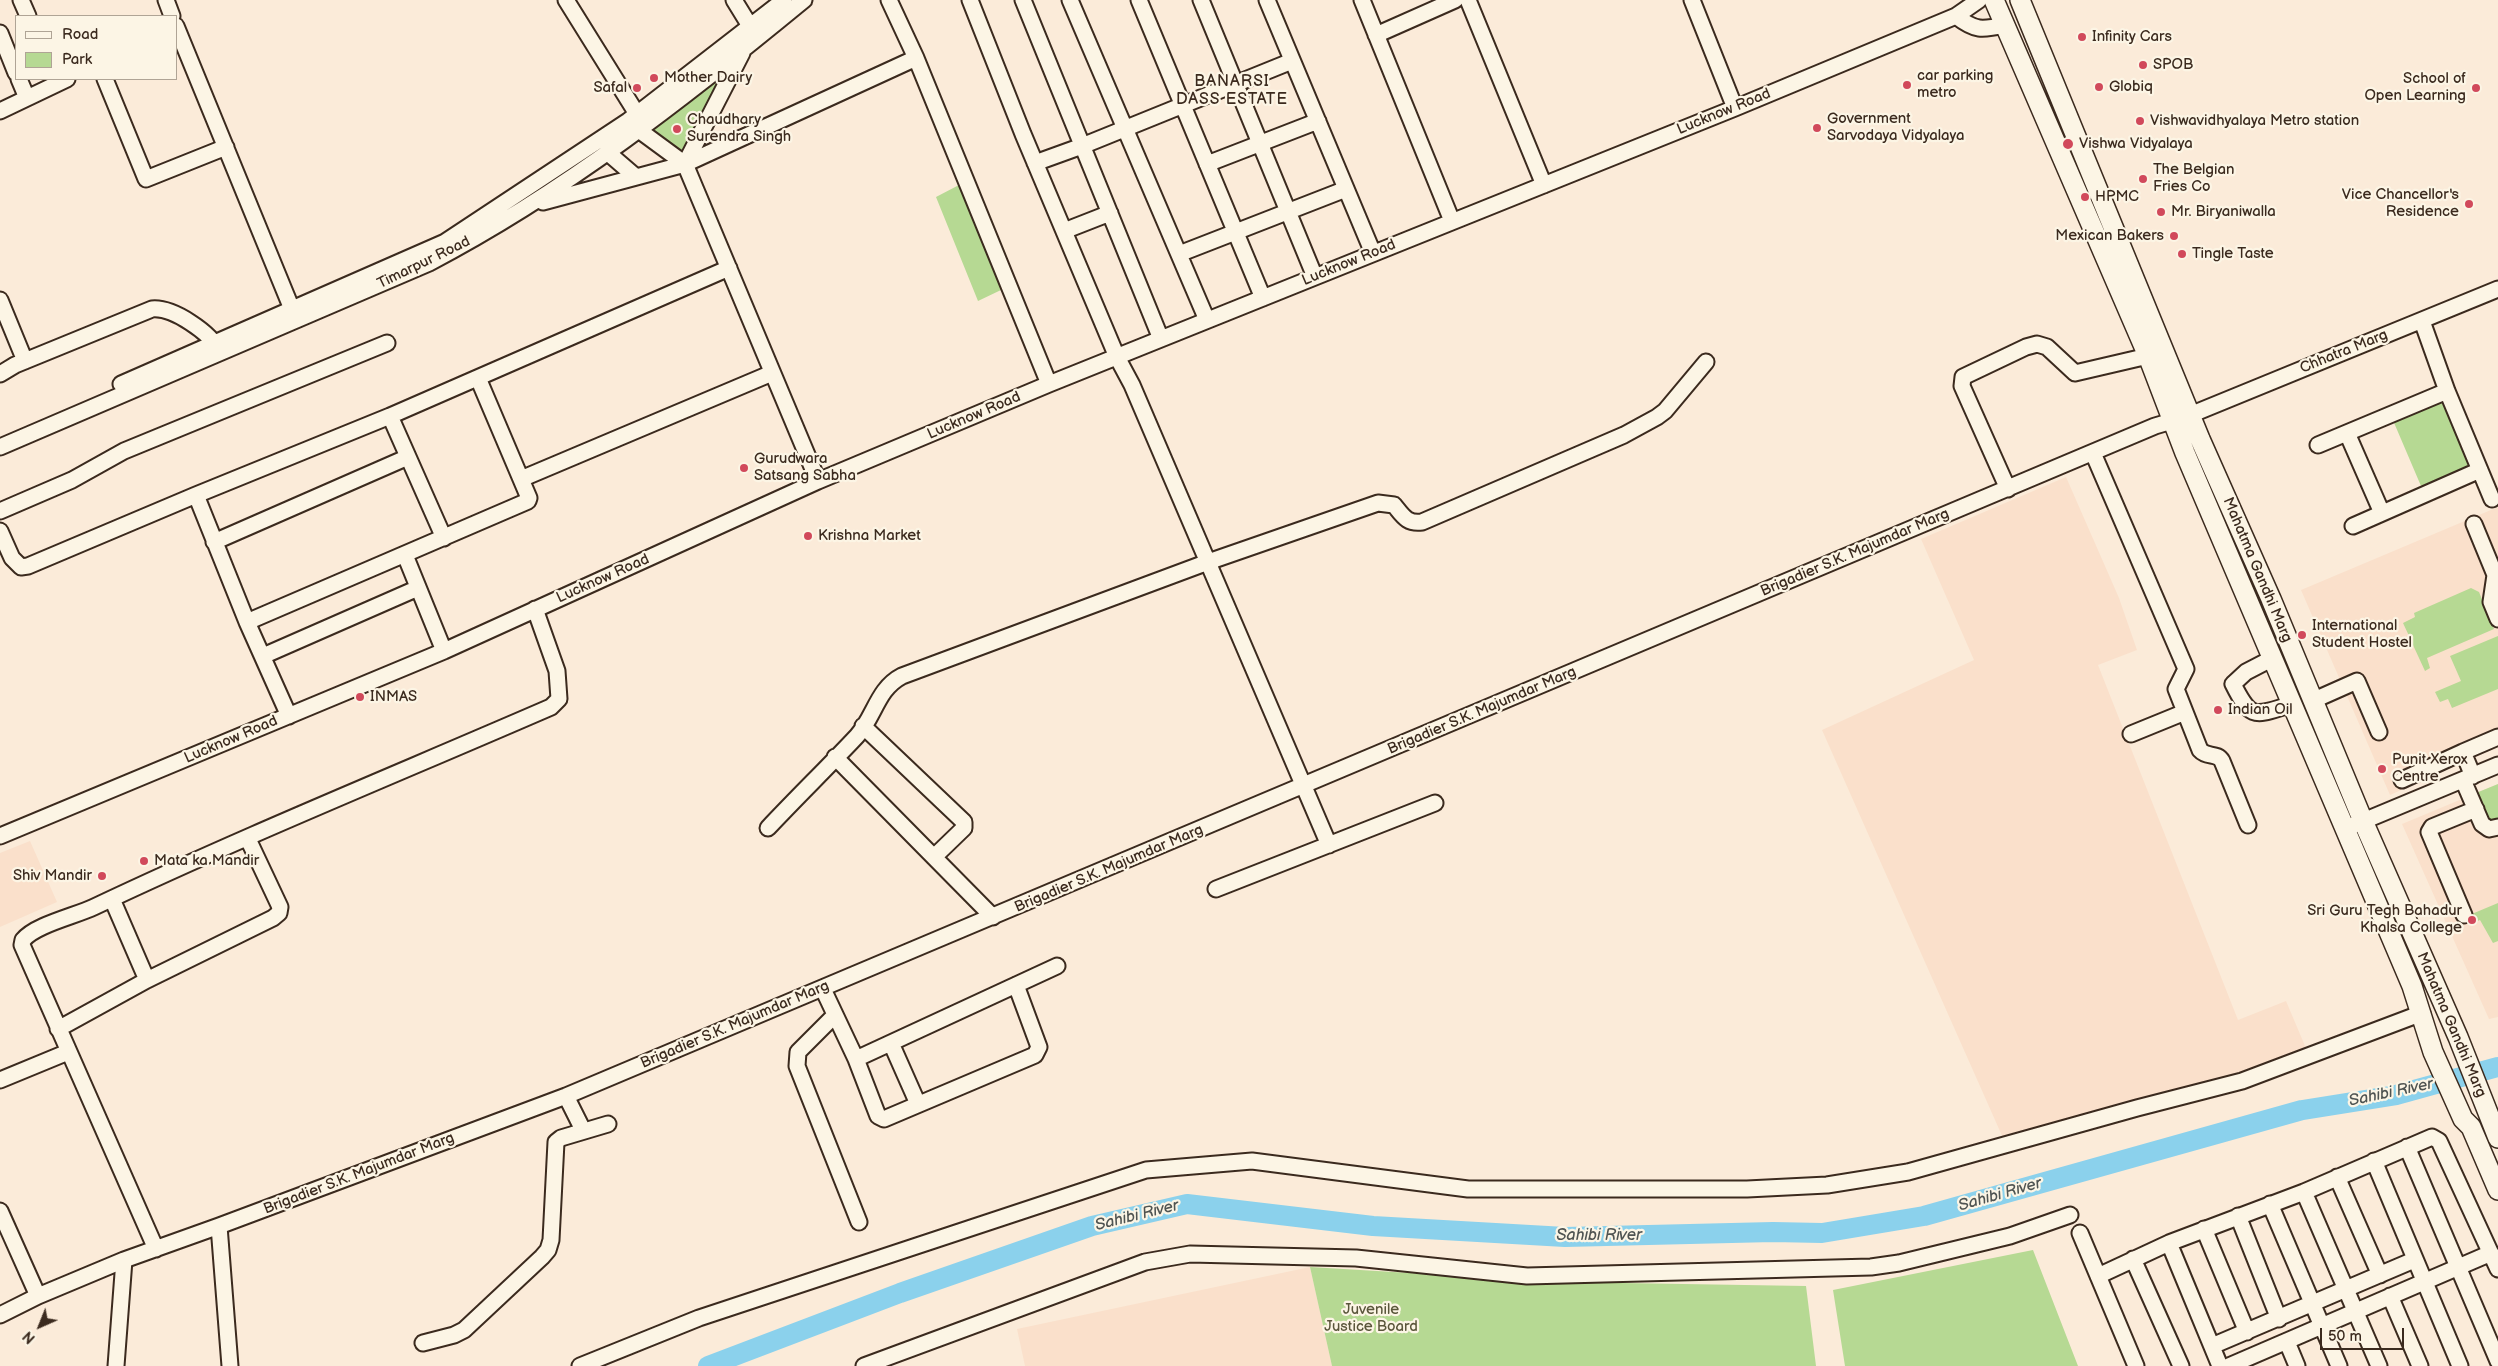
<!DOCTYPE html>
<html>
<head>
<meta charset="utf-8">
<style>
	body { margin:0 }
	#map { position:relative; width:2498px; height:1366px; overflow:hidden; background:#fbebd9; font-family:"Balsamiq Sans",sans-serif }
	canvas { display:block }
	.legend { position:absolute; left:15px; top:15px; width:162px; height:65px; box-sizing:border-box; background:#fcf5e5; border:1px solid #afa495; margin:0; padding:6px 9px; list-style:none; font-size:15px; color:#3b2a1e }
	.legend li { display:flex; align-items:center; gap:10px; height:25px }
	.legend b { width:25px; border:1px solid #afa495 }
	.north { position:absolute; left:15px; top:1301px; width:50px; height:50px; -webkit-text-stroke:4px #fcf5e5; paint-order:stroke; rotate:224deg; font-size:14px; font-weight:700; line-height:20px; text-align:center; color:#3b2a1e }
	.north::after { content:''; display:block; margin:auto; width:18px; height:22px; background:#3b2a1e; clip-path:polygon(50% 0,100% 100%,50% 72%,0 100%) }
	.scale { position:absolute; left:2320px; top:1328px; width:84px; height:22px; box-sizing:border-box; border:2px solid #3b2a1e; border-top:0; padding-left:6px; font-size:15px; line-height:18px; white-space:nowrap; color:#3b2a1e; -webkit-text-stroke:4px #fcf5e5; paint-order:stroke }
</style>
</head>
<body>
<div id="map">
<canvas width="2498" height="1366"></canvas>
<ul class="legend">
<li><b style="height:6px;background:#fcf5e5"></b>Road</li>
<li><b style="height:14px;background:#b6d993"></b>Park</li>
</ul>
<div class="north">N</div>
<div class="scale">50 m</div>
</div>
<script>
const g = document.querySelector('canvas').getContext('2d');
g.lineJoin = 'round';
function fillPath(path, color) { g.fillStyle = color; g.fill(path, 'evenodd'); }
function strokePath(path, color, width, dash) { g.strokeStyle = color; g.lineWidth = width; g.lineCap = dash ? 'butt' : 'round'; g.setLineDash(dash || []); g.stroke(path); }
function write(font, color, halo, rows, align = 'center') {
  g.font = font + ' "Balsamiq Sans",sans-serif'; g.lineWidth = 4.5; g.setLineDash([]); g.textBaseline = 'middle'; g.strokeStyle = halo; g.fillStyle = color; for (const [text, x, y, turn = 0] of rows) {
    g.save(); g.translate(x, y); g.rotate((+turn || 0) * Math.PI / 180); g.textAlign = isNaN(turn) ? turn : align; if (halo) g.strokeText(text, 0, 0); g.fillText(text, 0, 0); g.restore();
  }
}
const built = new Path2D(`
	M2066,477l53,121 18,52 -39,15 140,355 48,-19 22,52 -305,85 -181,-408 152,-70 -53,-121z
	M2498,507v240l-108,48 -89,-205z
	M2498,784v233l-9,2 -87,-195z
	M30,841l27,61 -57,25v-74z
	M1310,1267l22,99h-307l-8,-37z`);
const green = new Path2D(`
	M720,76l3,3 -39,77 -37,-27z
	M959,185l42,105 -23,11 -42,-104z
	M2441,398l5,4 24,64 -49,20 -29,-68z
	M2471,588l8,4 15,37 -67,29 3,10 -5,3 -12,-26 -6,2 -3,-6 6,-3 -7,-15 12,-6 -1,-4z
	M2498,636v53l-46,19 -4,-9 -8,3 -5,-10 26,-11 -11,-25z
	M2498,784v36l-5,3 -6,-5 -11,-25z
	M2498,903v38l-5,2 -13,-23 -9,4 -4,-8z
	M2033,1250l45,116h-233l-12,-76z
	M1310,1267l251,15 245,4 10,80h-484z`);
const river = new Path2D(`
	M708,1366l192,-73 192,-67 95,-22 186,22 192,11 208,-5 49,1 102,-17 378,-106 94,-15 102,-28`);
const minor = new Path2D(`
	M21,0l7,16
	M166,0l6,16
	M566,0l71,114
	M734,0l16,26
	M889,0l27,58 133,326
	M970,0l53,134 94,223 15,28 197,460
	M1023,0l138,339
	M1070,0l137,320
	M1139,0l124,298
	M1201,0l114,277
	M1267,0l106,253
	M1362,0l90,221
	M1468,0l76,185
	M1692,0l43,108
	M1956,16c19,15 26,14 49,9
	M176,26l120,293
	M0,33l16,40
	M1376,35l79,-35
	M742,53l-57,111 133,317
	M19,79l8,19
	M105,79l41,100 80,-32
	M0,111l67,-32
	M632,125l53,39
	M607,152l29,25
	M1035,163l47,-17 210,-85
	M1207,164l111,-43
	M543,202l142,-38 231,-106
	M1064,231l46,-18
	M1179,254l167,-65
	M0,300l25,61
	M2422,321l25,70 45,108
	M0,374l15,-9 137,-56c21,-2 59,24 67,42
	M121,384l324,-142 183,-121 156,-121
	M2190,415l308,-126
	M390,416l54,122
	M2347,433l35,80
	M2318,445l129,-54
	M0,447l429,-184c136,-71 257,-166 375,-263
	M2093,453l93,216 -10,20 24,61c7,8 17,2 22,11l26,64
	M521,479l251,-106
	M2008,489l-46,-103 1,-9 63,-30 11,-3 10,3 28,26 73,-17
	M196,495l51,127 42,94
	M0,511l72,-31 52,-29 263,-108
	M2474,524l21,51 -4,27 7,17
	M2353,526l127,-56
	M0,531l12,27 9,9 7,-1 168,-71 194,-79 339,-148
	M214,542l194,-85
	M405,555l39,96
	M247,622l281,-121 1,-3 -51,-120
	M263,656l155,-68
	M2273,658l-27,14 -13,12c19,38 22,31 60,20
	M2312,701l45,-20 22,51
	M863,726l101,96v6l-30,29
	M2131,734l54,-22
	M835,757l158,160
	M2473,776l-10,-24 35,-15
	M2402,780l61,-28
	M2463,780l19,44 7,5 9,-2
	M2354,825l144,-60
	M768,828c29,-31 60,-61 89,-92 18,-20 20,-47 45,-60l306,-114 170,-59 16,2c9,11 13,19 28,17l202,-87 33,-18 8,-6 41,-49
	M0,836l444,-185 374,-170 231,-97 686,-276 221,-92 23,-16
	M1216,889l219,-86
	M112,899l35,81
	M2464,915l-35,-83 3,-5 44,-18
	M823,989l33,70 22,57 6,3 151,-64 4,-8 -23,-62
	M835,1015l-37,37 -1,14 62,156
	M58,1029l89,-49 126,-62 6,-5 1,-6 -32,-68
	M891,1043l27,61
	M856,1059l201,-93
	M0,1080l68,-28
	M566,1096l17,34
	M2407,1147l91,214
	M2374,1161l86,205
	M2337,1177l43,98
	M2304,1192l75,174
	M2270,1204l69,162
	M0,1211l38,85
	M2238,1216l41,103
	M219,1226l11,140
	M2204,1229l43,103
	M2080,1233l56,133
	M2169,1243l51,123
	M156,1249l-134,-304 1,-5c12,-15 52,-24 71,-33 150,-71 305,-134 457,-200l8,-8 -2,-28 -22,-62
	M2133,1259l48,107
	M2098,1276l71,-33 135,-51 128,-55 7,4 59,128
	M2390,1296l30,70
	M0,1315l38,-19 86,-36 95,-34 347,-130 1589,-670 17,-5
	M2287,1342l10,24
	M423,1343l31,-8 10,-5 78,-73 6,-7 3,-10 5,-98 5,-4 47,-14
	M2212,1346l202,-86
	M116,1366l8,-106
	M580,1366l119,-48 447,-148 106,-9 216,28h279l80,-4 81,-13 229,-64 105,-27 180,-68
	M864,1366l281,-104 45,-8 166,4 171,18 344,-9 28,-4 111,-27 60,-21
	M2229,1366l262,-113`);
const major = new Path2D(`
	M1994,0l154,356 37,97 227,533 21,66 30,67 8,8 27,63
	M2020,0l180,439 71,160 92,222 95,216 40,101`);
const markers = [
	[2082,37,5,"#d1495b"],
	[2143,65,5,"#d1495b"],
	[654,78,5,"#d1495b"],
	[1907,85,5,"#d1495b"],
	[2099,87,5,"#d1495b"],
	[637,88,5,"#d1495b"],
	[2476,88,5,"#d1495b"],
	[2140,121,5,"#d1495b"],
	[1817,128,5,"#d1495b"],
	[677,129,5,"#d1495b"],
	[2068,144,6,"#d1495b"],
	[2143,179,5,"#d1495b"],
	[2085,197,5,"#d1495b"],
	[2469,204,5,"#d1495b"],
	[2161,212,5,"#d1495b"],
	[2174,236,5,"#d1495b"],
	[2182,254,5,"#d1495b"],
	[744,468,5,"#d1495b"],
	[808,536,5,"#d1495b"],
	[2302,635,5,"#d1495b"],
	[360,697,5,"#d1495b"],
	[2218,710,5,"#d1495b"],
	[2382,769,5,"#d1495b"],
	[144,861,5,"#d1495b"],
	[102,876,5,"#d1495b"],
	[2472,920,5,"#d1495b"]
];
const poiNames = [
	["Infinity Cars",2092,37],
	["SPOB",2153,65],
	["car parking",1917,76],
	["metro",1917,93],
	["Mother Dairy",664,78],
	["School of",2466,79,"right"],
	["Open Learning",2466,96,"right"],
	["Globiq",2109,87],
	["Safal",627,88,"right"],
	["Government",1827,119],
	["Sarvodaya Vidyalaya",1827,136],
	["Chaudhary",687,120],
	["Surendra Singh",687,137],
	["Vishwavidhyalaya Metro station",2150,121],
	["Vishwa Vidyalaya",2079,144],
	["The Belgian",2153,170],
	["Fries Co",2153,187],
	["Vice Chancellor's",2459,195,"right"],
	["Residence",2459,212,"right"],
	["HPMC",2095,197],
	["Mr. Biryaniwalla",2171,212],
	["Mexican Bakers",2164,236,"right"],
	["Tingle Taste",2192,254],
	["Gurudwara",754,459],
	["Satsang Sabha",754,476],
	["Krishna Market",818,536],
	["International",2312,626],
	["Student Hostel",2312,643],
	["INMAS",370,697],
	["Indian Oil",2228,710],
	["Punit Xerox",2392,760],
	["Centre",2392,777],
	["Mata ka Mandir",154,861],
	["Shiv Mandir",92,876,"right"],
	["Sri Guru Tegh Bahadur",2462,911,"right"],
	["Khalsa College",2462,928,"right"]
];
const streetNames = [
	["Lucknow Road",1724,112,-22],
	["Timarpur Road",424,263,-26],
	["Lucknow Road",1349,263,-22],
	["Chhatra Marg",2344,352,-22],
	["Lucknow Road",974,416,-23],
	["Brigadier S.K. Majumdar Marg",1855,553,-23],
	["Mahatma Gandhi Marg",2257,570,67],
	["Lucknow Road",603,579,-24],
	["Brigadier S.K. Majumdar Marg",1482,711,-23],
	["Lucknow Road",231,740,-23],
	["Brigadier S.K. Majumdar Marg",1109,869,-23],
	["Brigadier S.K. Majumdar Marg",735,1025,-23],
	["Mahatma Gandhi Marg",2451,1025,67],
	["Brigadier S.K. Majumdar Marg",359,1174,-21]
];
const parkNames = [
	["Juvenile",1371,1310],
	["Justice Board",1371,1327]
];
const neighbourhoodNames = [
	["BANARSI",1232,82],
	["DASS ESTATE",1232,100]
];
const waterNames = [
	["Sahibi River",2391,1093,-12],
	["Sahibi River",2000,1195,-16],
	["Sahibi River",1137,1216,-14],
	["Sahibi River",1599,1236]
];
fillPath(built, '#fae0cb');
fillPath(green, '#b6d993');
strokePath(river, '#8bd1ec', 20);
strokePath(minor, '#3b2a1e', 19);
strokePath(major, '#3b2a1e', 22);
strokePath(minor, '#fcf5e5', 15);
strokePath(major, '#fcf5e5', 19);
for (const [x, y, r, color] of markers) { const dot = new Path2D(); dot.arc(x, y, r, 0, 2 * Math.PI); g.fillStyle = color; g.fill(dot); strokePath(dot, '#fcf5e5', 2); }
write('15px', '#3b2a1e', '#fcf5e5', poiNames, 'left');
write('15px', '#3b2a1e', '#fcf5e5', streetNames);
write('15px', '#5a563b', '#fcf5e5', parkNames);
g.letterSpacing = '1px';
write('16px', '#3b2a1e', '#fcf5e5', neighbourhoodNames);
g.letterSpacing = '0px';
write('italic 16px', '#4f5452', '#fcf5e5', waterNames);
</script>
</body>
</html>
